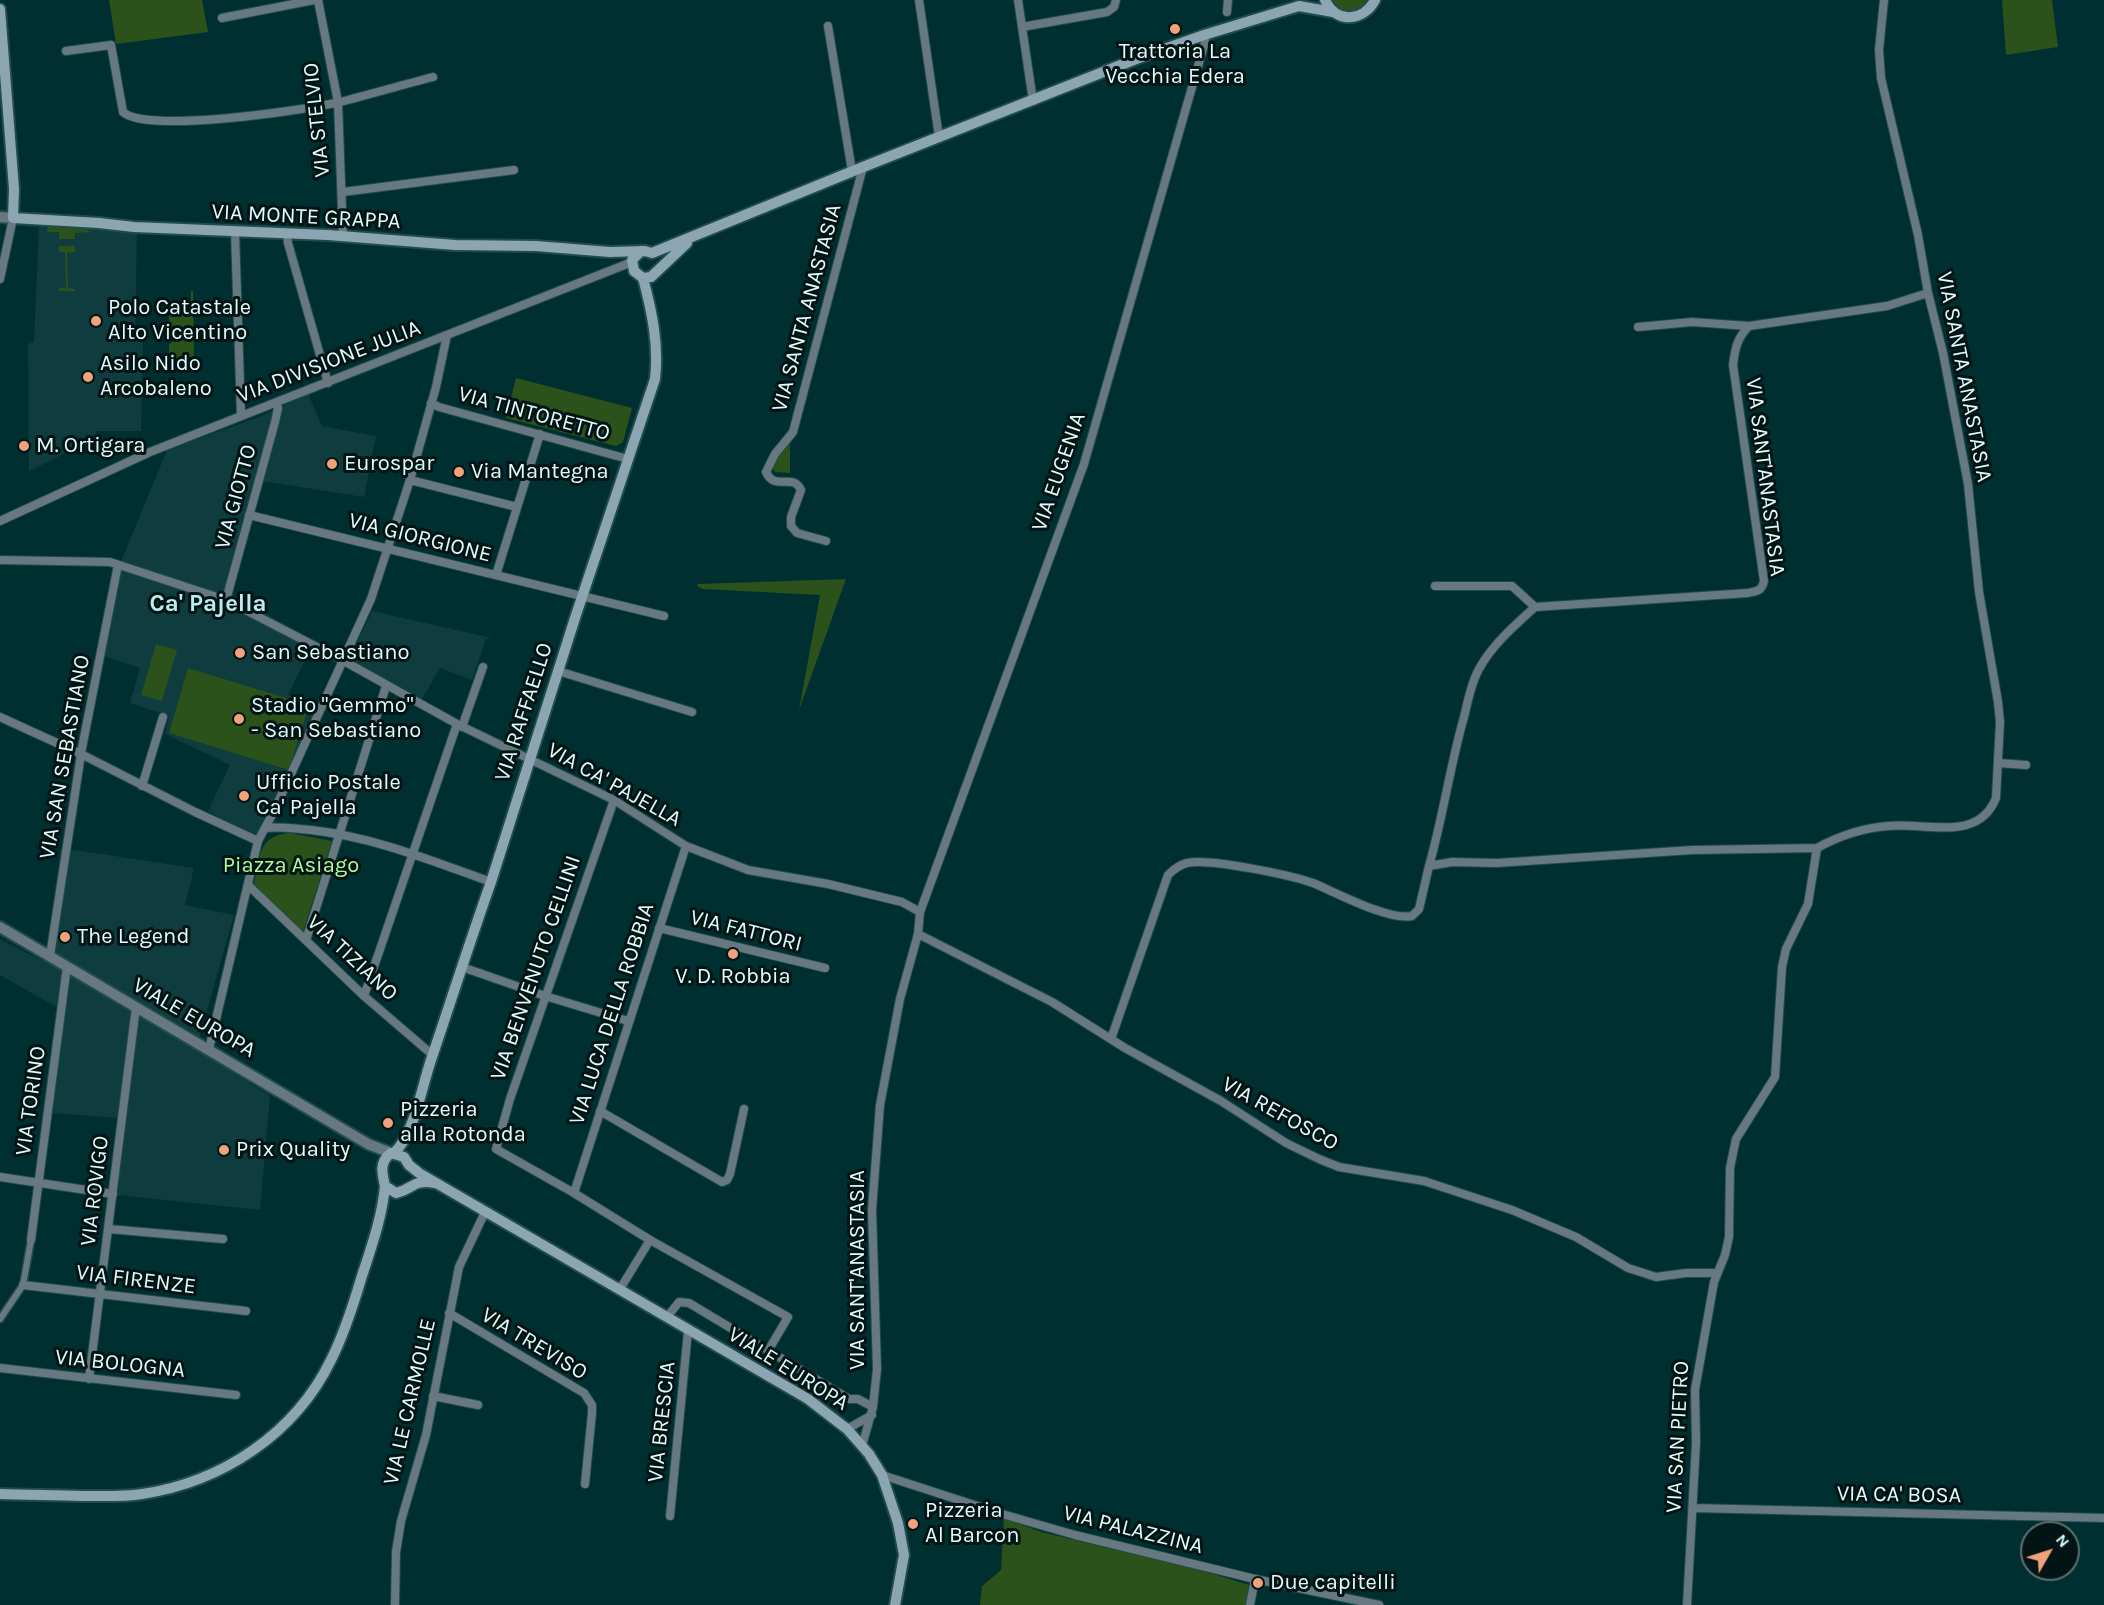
<!DOCTYPE html>
<html>
<head>
<meta charset="utf-8">
<style>
	body { margin:0 }
	#map { position:relative; width:2104px; height:1605px; overflow:hidden; background:#002f31; font-family:Karla,sans-serif }
	canvas { display:block }
	.north { position:absolute; left:2020px; top:1521px; width:60px; height:60px; box-sizing:border-box; background:#031415; border:2px solid #5d7071; border-radius:50%; rotate:51deg; font-size:16px; font-weight:700; line-height:24px; text-align:center; color:#e3fbfb }
	.north::after { content:''; display:block; margin:auto; width:21px; height:27px; background:#f1a17c; clip-path:polygon(50% 0,100% 100%,50% 72%,0 100%) }
</style>
</head>
<body>
<div id="map">
<canvas width="2104" height="1605"></canvas>
<div class="north">N</div>
</div>
<script>
const g = document.querySelector('canvas').getContext('2d');
g.lineJoin = 'round';
function fillPath(path, color) { g.fillStyle = color; g.fill(path, 'evenodd'); }
function strokePath(path, color, width, dash) { g.strokeStyle = color; g.lineWidth = width; g.lineCap = dash ? 'butt' : 'round'; g.setLineDash(dash || []); g.stroke(path); }
function write(font, color, halo, rows, align = 'center') {
  g.font = font + ' Karla,sans-serif'; g.lineWidth = 6; g.setLineDash([]); g.textBaseline = 'middle'; g.strokeStyle = halo; g.fillStyle = color; for (const [text, x, y, turn = 0] of rows) {
    g.save(); g.translate(x, y); g.rotate((+turn || 0) * Math.PI / 180); g.textAlign = isNaN(turn) ? turn : align; if (halo) g.strokeText(text, 0, 0); g.fillText(text, 0, 0); g.restore();
  }
}
const built = new Path2D(`
	M39,227h98l-2,114h8l-2,90h-45v12l-14,2 -53,26 -1,-127 6,-2z
	M308,394l14,32 54,10 -12,61 -102,-16 -30,113 82,48 -26,53 32,12 -55,121 -13,9 -44,-26 22,-46 -65,-31 4,-18 -39,-13 10,-35 -43,-14 23,-90 47,-114 92,-33z
	M372,611l120,27 -6,1 -14,41 -32,-12 -18,31 -73,-39z
	M61,848l133,20 -9,37 49,10 -38,134 74,47 -10,114 -142,-15 1,-77 -66,-5 5,-105 -58,-33v-36l45,23z`);
const green = new Path2D(`
	M109,0h93l6,32 -92,12z
	M1330,0h37c-10,16 -26,14 -37,0z
	M2002,0h50l6,47 -52,8z
	M48,226l39,3 3,3 -15,1v6h-16v-7h-12z
	M59,246h16v6l-8,1 1,35 7,1v2h-16v-3l7,-1 -1,-35h-6z
	M191,291h2l1,72h-25v-19l5,-3 1,-3 -2,-5 -4,-2v-16l22,-1z
	M516,378l116,30 -9,34 -7,4 -110,-28z
	M790,440v33l-15,-1 -4,-6z
	M846,579l-47,131 21,-115 -117,-6 -6,-3 1,-2z
	M156,644l21,6 -15,51 -21,-6z
	M188,668l121,37 -20,65 -120,-37z
	M290,833l42,8 -29,91 -49,-48c6,-27 4,-49 36,-51z
	M1004,1518l37,14 153,36 55,17 -3,20h-266l2,-19 19,-16z`);
const pedestrian = new Path2D(`
	M0,1319l23,-34 8,-45`);
const minor = new Path2D(`
	M318,0l20,102 5,135
	M919,0l20,137
	M1018,0l15,101
	M1227,12l1,-12
	M222,18l92,-18
	M828,26l24,145
	M1022,27l85,-15 7,-5 2,-7
	M66,51l45,-6 12,67c23,22 182,-2 217,-10 31,-8 62,-17 93,-25
	M343,192l171,-22
	M235,232l6,184
	M287,234l1,9 40,140
	M0,279l13,-61
	M1638,327l54,-5 57,4 138,-20 41,-13
	M431,403l8,4 189,52
	M410,480l107,27
	M249,515l415,101
	M0,521l150,-69 482,-190
	M826,541l-29,-8 -6,-7v-9l10,-27c-8,-18 -26,2 -35,-18l9,-18 18,-22 70,-265
	M0,560l110,2 116,38 116,60 115,64 157,76 72,46 62,24 80,14 74,18 18,10
	M496,575l44,-141
	M1435,586h77l23,21
	M226,600l49,-178 3,-14 -2,-5
	M558,671l134,41
	M0,717l81,37 114,58 63,29
	M462,727l21,-60
	M1999,763l27,2
	M142,786l21,-69
	M614,800l-104,299 -14,50 78,44 76,47 138,77 -20,34
	M265,828c16,-2 31,1 46,2 63,7 121,31 180,52
	M1429,866c14,-49 21,-100 35,-149 4,-16 7,-34 15,-48 13,-24 36,-44 56,-62l213,-14c9,-2 14,-2 16,-12l-31,-216c2,-16 4,-27 16,-39
	M248,885l116,111 64,55 5,2
	M659,928l166,40
	M918,934l134,68 73,46 96,53 65,42 33,16 20,8 85,14 88,29 64,27 52,31 28,9 30,-4h31
	M306,940l80,-254
	M50,956l32,-208 36,-183
	M462,967l83,29 83,25
	M364,996l93,-272
	M1111,1039l57,-164c5,-5 11,-10 19,-12 22,-5 103,12 126,20 24,10 76,38 99,33l7,-7 10,-43 23,-4 45,1 195,-13 125,-2
	M209,1049l49,-208 16,-30 97,-212 39,-119 26,-93 11,-52
	M600,1111l122,71 5,-2 3,-6 14,-65
	M0,1177l113,17
	M574,1193l112,-347
	M109,1229l114,10
	M31,1240l36,-274
	M23,1285l223,26
	M620,1289l30,-49
	M449,1313l135,80 8,12v8l-7,71
	M667,1317l12,-15 10,1 160,96h9l15,8
	M0,1368l236,27
	M89,1379l47,-372
	M433,1396l45,9
	M847,1429l25,-14
	M862,1446l11,-39 4,-38 -5,-159 8,-105 20,-106 18,-65 2,-22 164,-448 121,-422 -1,-7
	M882,1475l120,39 73,21 180,44 124,26
	M1693,1508l411,10
	M670,1516l18,-185
	M395,1605l1,-53 5,-31 25,-86 33,-168 26,-55
	M1250,1605l5,-26
	M1687,1605l9,-162 -1,-53 19,-108 11,-27 4,-18 1,-69 6,-29 39,-62 7,-110 4,-18 22,-45 9,-56c22,-12 45,-20 71,-22 38,-4 90,17 108,-28l4,-76 -2,-20 -19,-110 -11,-108 -25,-131 -15,-60 -10,-58 -37,-157 -2,-28 5,-50`);
const tertiary = new Path2D(`
	M0,217l13,1
	M0,927l368,217 23,9`);
const secondary = new Path2D(`
	M1325,0c11,24 38,22 50,0
	M0,9l14,180 -1,29 86,5 35,4 194,8 127,10 81,1 74,6 35,-1 7,2 211,-86 273,-108 68,-24 95,-29 34,6
	M641,251l-9,9 2,11 9,7 8,-1 36,-34
	M394,1153c20,-18 28,-67 37,-93 20,-59 39,-119 60,-178l84,-264 80,-239c4,-35 -3,-67 -12,-101
	M435,1183c-23,-4 -21,6 -39,10l-11,-7c-3,-13 -6,-24 6,-33l13,4 5,8 10,8 389,226 39,30 22,25 13,21 16,48 6,32 -9,50
	M0,1494c27,1 55,1 82,2 20,0 40,1 60,-2 80,-12 153,-60 189,-134 13,-26 22,-54 30,-81 10,-31 21,-61 24,-93`);
const markers = [
	[1175,29,6,"#f1a17c"],
	[96,321,6,"#f1a17c"],
	[88,377,6,"#f1a17c"],
	[24,446,6,"#f1a17c"],
	[332,464,6,"#f1a17c"],
	[459,472,6,"#f1a17c"],
	[240,653,6,"#f1a17c"],
	[239,719,6,"#f1a17c"],
	[244,796,6,"#f1a17c"],
	[65,937,6,"#f1a17c"],
	[733,954,6,"#f1a17c"],
	[388,1123,6,"#f1a17c"],
	[224,1150,6,"#f1a17c"],
	[913,1524,6,"#f1a17c"],
	[1258,1583,6,"#f1a17c"]
];
const poiNames = [
	["Trattoria La",1175,52,"center"],
	["Vecchia Edera",1175,77,"center"],
	["Polo Catastale",108,308],
	["Alto Vicentino",108,333],
	["Asilo Nido",100,364],
	["Arcobaleno",100,389],
	["M. Ortigara",36,446],
	["Eurospar",344,464],
	["Via Mantegna",471,472],
	["San Sebastiano",252,653],
	["Stadio \"Gemmo\"",251,706],
	["- San Sebastiano",251,731],
	["Ufficio Postale",256,783],
	["Ca' Pajella",256,808],
	["The Legend",77,937],
	["V. D. Robbia",733,977,"center"],
	["Pizzeria",400,1110],
	["alla Rotonda",400,1135],
	["Prix Quality",236,1150],
	["Pizzeria",925,1511],
	["Al Barcon",925,1536],
	["Due capitelli",1270,1583]
];
const streetNames = [
	["VIA STELVIO",317,120,-96],
	["VIA MONTE GRAPPA",306,217,3],
	["VIA SANTA ANASTASIA",807,308,-75],
	["VIA DIVISIONE JULIA",329,362,-21],
	["VIA SANTA ANASTASIA",1964,377,79],
	["VIA TINTORETTO",534,414,15],
	["VIA EUGENIA",1059,472,-71],
	["VIA SANT'ANASTASIA",1765,477,83],
	["VIA GIOTTO",236,497,-75],
	["VIA GIORGIONE",420,538,14],
	["VIA RAFFAELLO",524,712,-72],
	["VIA SAN SEBASTIANO",65,757,-80],
	["VIA CA' PAJELLA",614,785,29],
	["VIA FATTORI",746,931,14],
	["VIA TIZIANO",352,958,43],
	["VIA BENVENUTO CELLINI",536,968,-71],
	["VIA LUCA DELLA ROBBIA",612,1014,-72],
	["VIALE EUROPA",194,1018,30],
	["VIA TORINO",31,1101,-82],
	["VIA REFOSCO",1280,1114,29],
	["VIA ROVIGO",95,1191,-83],
	["VIA SANT'ANASTASIA",858,1270,-90],
	["VIA FIRENZE",136,1280,7],
	["VIA TREVISO",534,1344,31],
	["VIA BOLOGNA",120,1364,6],
	["VIALE EUROPA",788,1369,32],
	["VIA LE CARMOLLE",410,1402,-77],
	["VIA BRESCIA",662,1422,-84],
	["VIA SAN PIETRO",1678,1437,-87],
	["VIA CA' BOSA",1899,1495,1],
	["VIA PALAZZINA",1133,1530,14]
];
const parkNames = [
	["Piazza Asiago",291,866]
];
const neighbourhoodNames = [
	["Ca' Pajella",208,604]
];
fillPath(built, '#0f3d3f');
fillPath(green, '#2b521b');
strokePath(pedestrian, '#204c4d', 9);
strokePath(minor, '#204c4d', 10);
strokePath(tertiary, '#204c4d', 14);
strokePath(secondary, '#204c4d', 14);
strokePath(pedestrian, '#687880', 6);
strokePath(minor, '#687880', 8);
strokePath(tertiary, '#687880', 10);
strokePath(secondary, '#8ca5b2', 10);
for (const [x, y, r, color] of markers) { const dot = new Path2D(); dot.arc(x, y, r, 0, 2 * Math.PI); g.fillStyle = color; g.fill(dot); strokePath(dot, '#031415', 2); }
write('22px', '#e3fbfb', '#031415', poiNames, 'left');
write('22px', '#e3fbfb', '#031415', streetNames);
write('22px', '#b2fa98', '#031415', parkNames);
write('bold 24px', '#bcecee', '#031415', neighbourhoodNames);
</script>
</body>
</html>
